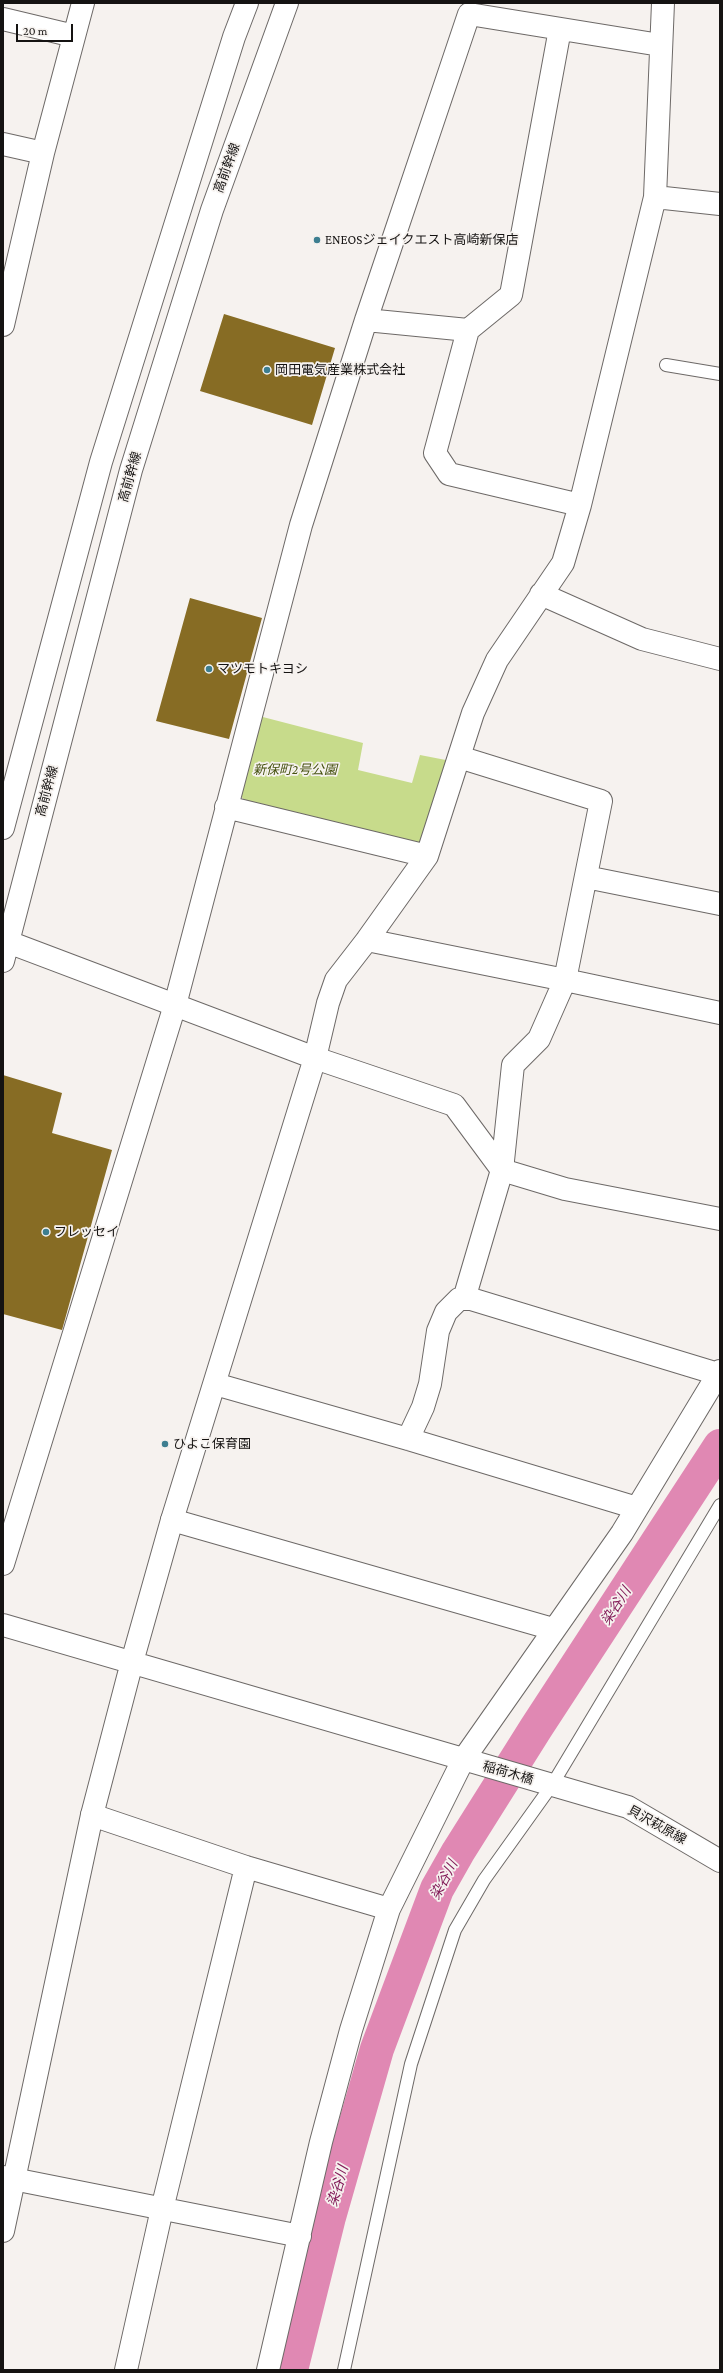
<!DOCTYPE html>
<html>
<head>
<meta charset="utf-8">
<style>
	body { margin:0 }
	#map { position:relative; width:723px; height:2373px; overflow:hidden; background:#f6f2ef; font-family:"Crimson Pro",serif }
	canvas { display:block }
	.frame { position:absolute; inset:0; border:4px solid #151312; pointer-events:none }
	.scale { position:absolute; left:16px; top:24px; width:57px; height:18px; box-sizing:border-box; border:2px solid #151312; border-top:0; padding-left:5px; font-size:12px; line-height:14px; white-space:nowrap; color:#151312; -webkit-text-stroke:3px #f6f2ef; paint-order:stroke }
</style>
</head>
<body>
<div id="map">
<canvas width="723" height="2373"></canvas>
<div class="frame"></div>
<div class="scale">20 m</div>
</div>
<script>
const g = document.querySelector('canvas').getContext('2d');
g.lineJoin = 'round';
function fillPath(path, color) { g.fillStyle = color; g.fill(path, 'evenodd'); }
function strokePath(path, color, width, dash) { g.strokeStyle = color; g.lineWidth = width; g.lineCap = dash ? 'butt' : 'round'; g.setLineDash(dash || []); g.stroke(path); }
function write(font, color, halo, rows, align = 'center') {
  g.font = font + ' "Crimson Pro","Noto Sans JP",serif'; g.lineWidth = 3.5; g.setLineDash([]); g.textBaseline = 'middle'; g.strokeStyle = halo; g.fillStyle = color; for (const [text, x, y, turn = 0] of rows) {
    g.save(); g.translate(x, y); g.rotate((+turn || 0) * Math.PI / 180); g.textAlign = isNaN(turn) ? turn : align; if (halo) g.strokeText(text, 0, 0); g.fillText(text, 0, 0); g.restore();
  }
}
const green = new Path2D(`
	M259,716l104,27 -5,27 54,13 8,-28 31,6 -29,84 -176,-43 -6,-7z`);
const river = new Path2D(`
	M291,2370l38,-153 48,-168 60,-160 21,-37 78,-124 184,-282`);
const building = new Path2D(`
	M224,314l111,34 -23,77 -112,-34z
	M190,598l72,20 -33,121 -73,-18z
	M3,1075l59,18 -10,40 60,17 -50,180 -59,-16z`);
const lane = new Path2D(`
	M666,365l54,9
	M344,2370l67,-306 44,-134 29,-50 68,-95 168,-280`);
const street = new Path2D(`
	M663,3l-8,194 -75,308 -17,58 -66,97 -24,53 -46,143 -60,84 -31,40 -8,23 -13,55 139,47 48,65 63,19 155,30
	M3,19l71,17
	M560,29l-49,266 -43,35 -33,123 14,21 131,31
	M3,144l40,9
	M655,197l65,7
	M366,320l102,10
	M3,325l40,-172 40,-150
	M541,594l101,45 78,20
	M226,807l201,49
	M586,877l134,27
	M367,940l198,40 36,-179 -142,-44
	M464,1299l38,-129 11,-105 26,-26 26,-59 155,33
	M215,1384l193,55 229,69
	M408,1439l15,-32 7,-23 8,-53 8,-19 13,-13h12l247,75
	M172,1520l381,109
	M3,1564l172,-559 126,-480 65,-205 103,-306 191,31
	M92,1815l154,52 143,42
	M3,2177l297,59
	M126,2370l36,-161 84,-342
	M268,2370l53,-228 30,-112 38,-121 74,-149 159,-227 98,-162`);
const secondary = new Path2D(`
	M3,828l98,-366 133,-425 13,-34
	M3,940l312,118 -143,462 -40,142 -40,153 -89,416
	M3,961l128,-491 81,-260 75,-207
	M3,1625l625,182 92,54`);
const markers = [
	[317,240,4,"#3d7e90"],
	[267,370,4,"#3d7e90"],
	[209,669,4,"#3d7e90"],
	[46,1232,4,"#3d7e90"],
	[165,1444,4,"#3d7e90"]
];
const streetNames = [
	["高前幹線",227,168,-70],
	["高前幹線",130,477,-74],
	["高前幹線",47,791,-75],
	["稲荷木橋",508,1773,16],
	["貝沢萩原線",657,1825,29]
];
const poiNames = [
	["ENEOSジェイクエスト高崎新保店",325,240],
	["岡田電気産業株式会社",275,370],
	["マツモトキヨシ",217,669],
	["フレッセイ",54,1232],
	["ひよこ保育園",173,1444]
];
const parkNames = [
	["新保町2号公園",295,770]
];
const waterNames = [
	["染谷川",616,1606,-57],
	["染谷川",444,1880,-62],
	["染谷川",338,2186,-74]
];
fillPath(green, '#c7db8b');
strokePath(river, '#e088b3', 34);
fillPath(building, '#876c24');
strokePath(lane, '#6d6967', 14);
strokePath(street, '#6d6967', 24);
strokePath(secondary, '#6d6967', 24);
strokePath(lane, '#fff', 12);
strokePath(street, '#fff', 22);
strokePath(secondary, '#fff', 22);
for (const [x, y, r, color] of markers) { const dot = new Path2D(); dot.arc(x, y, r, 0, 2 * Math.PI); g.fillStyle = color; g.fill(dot); strokePath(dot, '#f6f2ef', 1.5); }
write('13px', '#151312', '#f6f2ef', streetNames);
write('13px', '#151312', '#f6f2ef', poiNames, 'left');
write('italic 13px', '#45510f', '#f6f2ef', parkNames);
write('italic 14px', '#841e5a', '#f6f2ef', waterNames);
</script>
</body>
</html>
